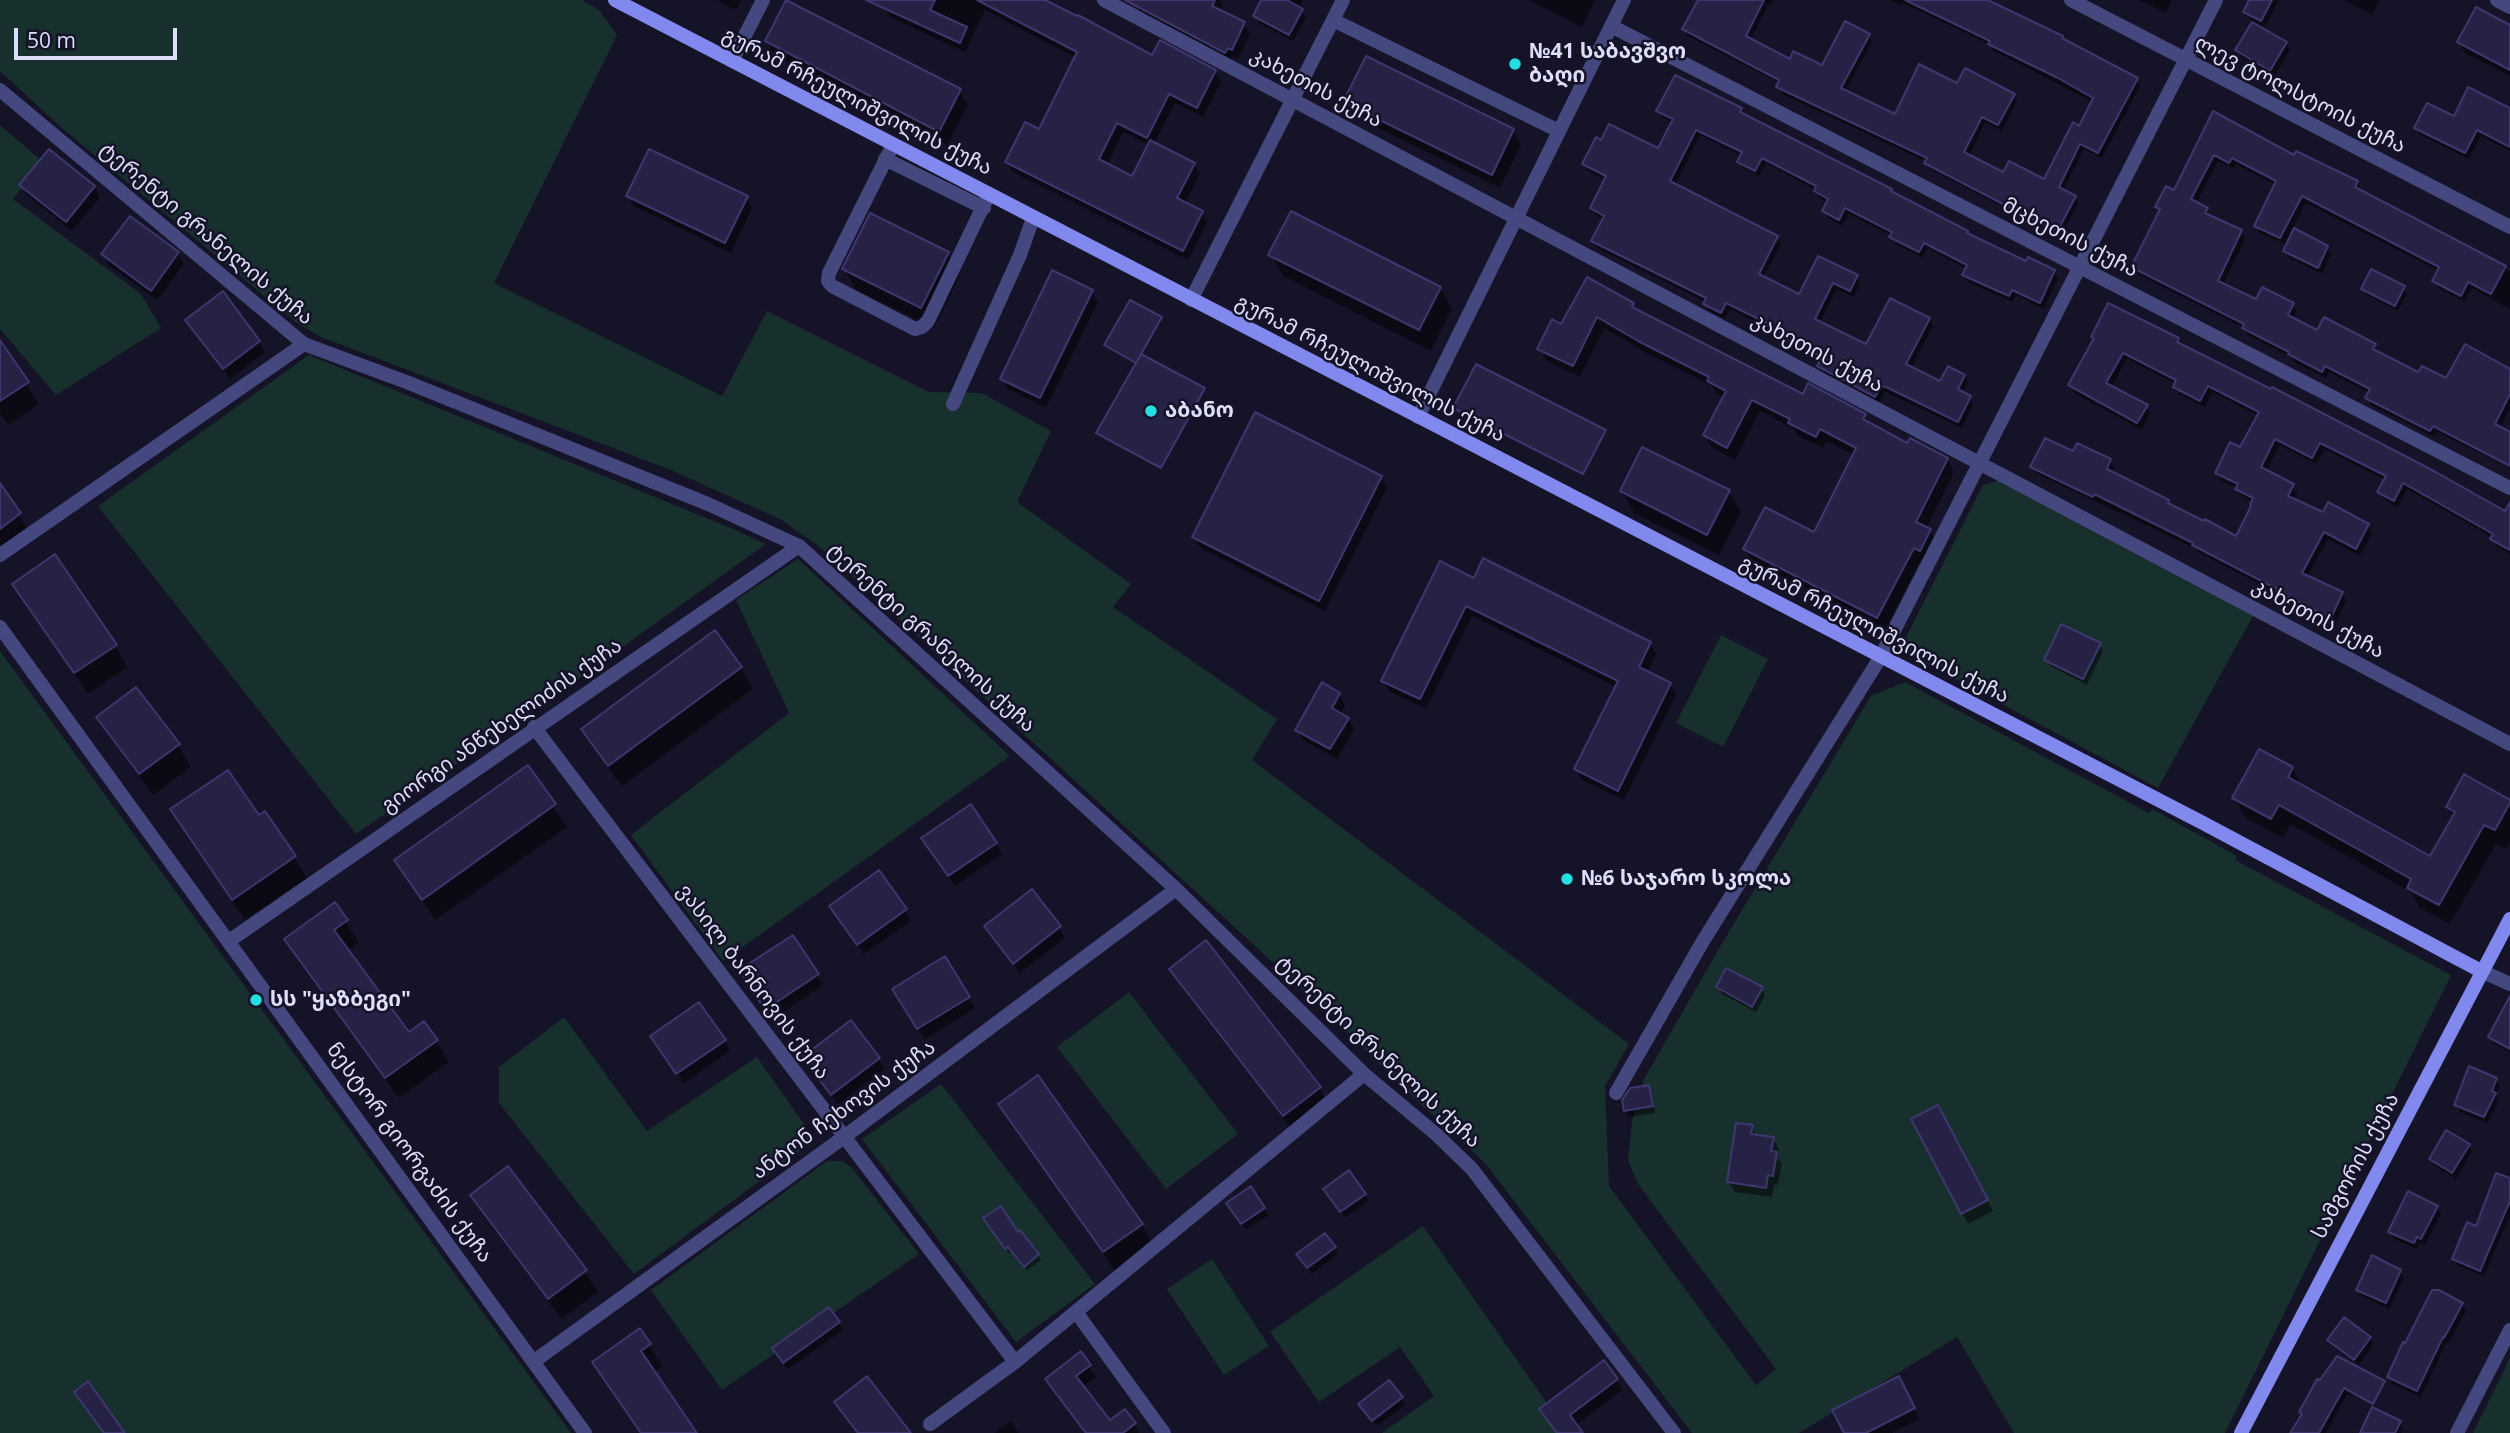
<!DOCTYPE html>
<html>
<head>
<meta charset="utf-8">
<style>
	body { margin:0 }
	#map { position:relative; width:2510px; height:1433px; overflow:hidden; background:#151327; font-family:"Open Sans",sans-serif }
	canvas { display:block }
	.scale { position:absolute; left:14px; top:28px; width:163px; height:32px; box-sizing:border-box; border:4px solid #dedefa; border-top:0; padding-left:9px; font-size:21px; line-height:24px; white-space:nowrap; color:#dedefa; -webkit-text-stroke:5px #151327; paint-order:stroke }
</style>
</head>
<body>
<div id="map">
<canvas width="2510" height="1433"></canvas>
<div class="scale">50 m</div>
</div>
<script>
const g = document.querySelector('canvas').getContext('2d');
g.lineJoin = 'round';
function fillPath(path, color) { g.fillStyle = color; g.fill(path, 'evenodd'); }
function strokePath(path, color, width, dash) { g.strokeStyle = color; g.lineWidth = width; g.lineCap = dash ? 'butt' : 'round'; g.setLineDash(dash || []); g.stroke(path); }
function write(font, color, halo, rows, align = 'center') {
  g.font = font + ' "Open Sans","Noto Sans Georgian",sans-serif'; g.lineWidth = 5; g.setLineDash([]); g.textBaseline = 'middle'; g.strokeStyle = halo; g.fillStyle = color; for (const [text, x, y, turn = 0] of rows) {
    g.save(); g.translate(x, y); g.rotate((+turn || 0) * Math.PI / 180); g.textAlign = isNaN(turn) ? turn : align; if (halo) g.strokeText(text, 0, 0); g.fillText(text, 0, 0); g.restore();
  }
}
const green = new Path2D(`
	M0,0h582l17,10 18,25 -123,248 228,113 45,-85 162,81 53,1 69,38 -34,71 114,82 -18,23 164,112 -25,41 377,284 -24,42 4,100 147,199 20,-16 -138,-185 -10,-24 4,-39 12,-42 80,-139 147,-244 34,-14 244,131 3,-4 85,47 -2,4 216,115 -226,458h-211l-57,-96 -158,96h-107l-207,-270 -88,-81 -57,-58 -519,-476 -39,-28 -111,-50 -350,-133 -24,-14 -234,-194 -63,-58z
	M0,125l43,37 -30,37 128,95 20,34 -105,67 -56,-66z
	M309,355l424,174 33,15 -209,150 -201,140 -258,-328z
	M1998,481l255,135 -95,172 -249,-134 -3,-17 77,-152z
	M798,559l212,197 -287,205 -92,-126 158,-122 -53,-113z
	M1721,635l47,24 -45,88 -47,-24z
	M0,651l571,782h-571z
	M1129,992l109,142 -72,55 -109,-142z
	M564,1017l83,114 110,-74 58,83 -181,134 -135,-171v-36z
	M941,1084l154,200 -79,58 -154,-203z
	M827,1161h15l10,7 67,86 -197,136 -71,-100z
	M1423,1226l145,207h-186l52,-37 -34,-49 -81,55 -49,-70z
	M1212,1259l57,87 -45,29 -57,-86z
	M2510,1358v75h-37z`);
const shadow = new Path2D(`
	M717,0h24l-5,10z
	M887,0h154l112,58 62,14 6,10 -18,35 -28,-14 -21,41 40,20 6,10 -15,30 16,8 6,11 -19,37 -175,-88 -6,-10 33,-31 36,-73 -91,-48 -20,42 -75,-35 -6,-10zM1123,132l26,13 -16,33 -26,-13z
	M1125,0h95l3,5 -4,6 25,13 6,10 -12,25 -5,-2 -2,5 -90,-47 -5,-9z
	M1263,0h40l-5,8 8,9 -13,24 -34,-18 -4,-7z
	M1528,0h67l-13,27z
	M1698,0h75l-3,6 -2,-1 -18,36 40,20 33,6 46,-32 3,7 -27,50 50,24 63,-30 56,10 3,6 -15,29 -17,-9 -16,35 35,17 41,8 35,-54 13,-26 -99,-51 -3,-6 -88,-42 -1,2 -12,-5h104l1,5 141,74 4,7 -38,72 -18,-9 -21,42 12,6 3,6 -17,34 -131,-68 -3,-7 -145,-68 -4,-7 2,-4 -92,-47 -4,-7z
	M2138,0h34l-6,13z
	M2251,0h25l2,2 -13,25 -16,-9 -4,-6z
	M2344,0h36l-8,15z
	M2510,27v49l-45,-23 -6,-11z
	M767,41l192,49 9,15 -21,40 -172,-90z
	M2286,43l4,7 -16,27 -33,-20 -4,-7z
	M1345,102l168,28 8,15 -21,43 -146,-72z
	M1741,109l4,8 222,115 2,4 58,27 27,8 4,7 -14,31 -28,-14 -3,7 -45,-20 -4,-7 3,-6 -39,-21 -5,10 -28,-14 -3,-8 -43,-22 -6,12 -15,-8 -4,-7 4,-8 -8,-5 -4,-8 -50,-27 -7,13 -16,-8 -4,-6 3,-6 -42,-21 -25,51 102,51 4,7 -18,34 37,18 19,-37 37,17 4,7 -6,14 -17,-8 -18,35 48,23 62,-27 4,6 -22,43 30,14 23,-7 4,7 -6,11 7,3 4,7 -11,24 -77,-36 -6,11 -56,-30 -4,-7 3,-5 -37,-19 -4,-8 -51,-25 -5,10 -16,-8 -3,-9 -109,-54 -4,-7 11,-22 -8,-4 -4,-7 14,-28 -18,-9 -4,-7 75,-14 14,-27 -11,-6 -4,-7z
	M2510,110v41l-29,-15 -12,23 -49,-24 -4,-7 38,-10z
	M2214,114l81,43 62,26 3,9 150,79v38l-38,-21 -7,14 -27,-14 -4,-7 5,-10 -133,-68 -14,26 35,19 4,6 -9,20 -33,-16 -4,-7 3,-6 -28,-12 -4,-7 20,-41 -40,-21 -2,5 -16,-8 -22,43 11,5 4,7 30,15 4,8 -22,46 34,17 36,3 4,7 -4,7 25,13 56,13 5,7 40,22 27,7 64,-10v37l-10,20 10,6v34l-73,-36 -2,5 -64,-32 -4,-7 2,-5 -40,-21 -3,6 -32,-16 -3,-5 -43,-22 -4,-7 -107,-54 -4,-7 28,-54 -4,-6 18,-14z
	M21,185l73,2 6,10 -28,34 -45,-36z
	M628,196l118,1 6,11 -21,45 -97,-47z
	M948,253l12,22 -26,53 -78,-38 -12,-21z
	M103,254h75l6,10 -27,36 -48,-35z
	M1270,254l170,34 12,21 -21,42 -148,-75z
	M2363,288h40l4,6 -9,17 -31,-16z
	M1091,291l7,11 -52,106 -38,-19 -6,-10z
	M1633,304l4,8 166,84 62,19 5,10 38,20 39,14 7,13 -28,57 4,2 7,12 -10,19 -6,-3 -36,71 -133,-69 -7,-12 69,-15 40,-79 -27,-14 -4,7 -26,-13 -3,-6 -34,-18 -25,49 -23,-12 -7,-13 19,-38 -8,-4 -4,-7 -65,-33 -43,-25 -24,49 -33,-16 -8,-13 22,-22z
	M187,320l72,22 6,10 -35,27z
	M2093,337l84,3 4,6 329,169v39l-14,-8 -4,-9 -85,-48 -9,18 -14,-8 -5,-7 6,-12 -60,-31 -9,15 -36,-19 -14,27 26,14 5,7 -4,7 30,14 45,12 4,7 -12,23 -32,-17 -21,38 35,17 4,7 -11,23 -53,-26 -2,-3 -82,-43 -3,-4 -158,-74 -5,-8 42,-12 36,7 4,7 -2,5 56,29 2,4 67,32 16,-36 -12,-6 -4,-8 -16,-8 -4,-7 24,-24 18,-33 -47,-24 -7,15 -26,-13 -5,-7 2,-3 -49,-25 -16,29 35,18 4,7 -8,17 -68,-37 -4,-8 25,-44z
	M0,344l39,60 -31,21 -8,-12z
	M1381,477l6,11 -62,123 -125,-63 -6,-11z
	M0,486l32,49 -32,25z
	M1622,491h106l13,21 -22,43 -85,-42z
	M1474,580l176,63 6,11 -9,19 23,11 6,11 -52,105 -42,-20 -6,-11 41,-82 -145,-71 -46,93 -37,-18 -6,-10z
	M14,584l101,61 12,22 -39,27z
	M2100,645l3,6 -16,34 -37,-19 -4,-6z
	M741,668l12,21 -131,97 -26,-35 -12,-21z
	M136,689l42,56 13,22 -38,28 -42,-56 -13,-22z
	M1339,694l6,11 -5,9 8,5 6,10 -17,30 -34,-19 -6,-10z
	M527,768l40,59 -132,93 -39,-59z
	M2292,768l10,19 129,72 23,-41 -6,-11 62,-5v41l-4,6 -10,-5 -46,80 -30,-16 -9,-16 -121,-68 -7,14 -37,-20 -12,-20z
	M172,810l87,8 6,-5 42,65 -62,42z
	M996,844l6,10 -47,32 -25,-37z
	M878,873l33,48 -47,33 -27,-37z
	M334,905l25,37 -12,9 62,83 27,7 13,21 -50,36 -101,-137 -12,-21z
	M986,927h73l6,11 -45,35z
	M944,958l31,50 -50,31 -31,-50z
	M1171,970l148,118 13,21 -35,27 -113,-145z
	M817,975l6,10 -51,34 -25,-38z
	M1718,987l43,1 4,7 -9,17 -34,-18z
	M2510,1006v46l-16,-9 -4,-6z
	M851,1022l34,47 -47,35 -34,-47z
	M724,1040l6,11 -46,32 -26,-36z
	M2496,1079l4,7 -4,10 3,5 -12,22 -27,-11 -4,-7z
	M1649,1087l3,7 3,19 -26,4 -4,-7z
	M1000,1104l142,121 12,21 -37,27 -105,-147z
	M1937,1107l56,104 -25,13 -55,-104z
	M1752,1127l5,10 16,2 6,10 -2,8 5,7 -4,21h-4l-2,12 -37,-5 -7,-11z
	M2468,1146l4,6 -16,27 -21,-13 -4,-7z
	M2510,1180v36l-26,60 -27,-11 -3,-6z
	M472,1195l113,76 13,21 -36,27 -78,-102z
	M1365,1195l4,6 -24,17 -16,-22z
	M2437,1207l4,7 -16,31 -5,-2 -3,6 -23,-10 -4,-7z
	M1264,1209l4,6 -22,15 -14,-20z
	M988,1223l30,11 2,-1 21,27 -14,10 -15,-19 -3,2z
	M1334,1248l4,6 -26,20 -9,-13z
	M2400,1271l4,7 -15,31 -27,-13 -4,-7z
	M2435,1290l27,14 4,7 -18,33 -2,-1 -25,54 -29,-13 -3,-7z
	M829,1309l14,21 -55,39 -10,-14z
	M640,1331l22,35 -9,6 42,61h-54l-47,-71z
	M2370,1338l3,7 -14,20 -26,-18 -4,-7z
	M1081,1354l15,23 -14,10 27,36 25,1 5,9h-53l-33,-43 -6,-10z
	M2364,1377l-12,19 -5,-2 -21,39h-34l11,-18 -2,-3z
	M1616,1380l6,10 -47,36 6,7h-24l-16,-23z
	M1904,1389l15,30 -27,14h-46z
	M1401,1398l4,7 -28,21 -13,-15z
	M1011,1421l8,12h-25z
	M2400,1422l3,7 -2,4h-39z`);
const building = new Path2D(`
	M786,0l175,89 -22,43 -174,-91z
	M866,0h69l-5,10 37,17 -7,16z
	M977,0h68l32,16 1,-1 74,40 8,-15 56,30 -19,38 -28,-14 -22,44 -30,-15 -18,36 33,17 18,-36 45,23 -18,35 26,13 -20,40 -178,-89 20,-40 14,7 38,-77z
	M1125,0h90l-3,6 33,16 -13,28 -4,-2 -3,5z
	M1261,0h26l16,9 -14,26 -36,-19z
	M1698,0h66l-18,36 44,23 3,-8 29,14 23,-44 25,13 -29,54 54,26 24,-50 38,19 8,-15 50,26 -17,31 -16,-8 -18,35 39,20 6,-11 35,18 29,-57 6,4 14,-28 -35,-20 -70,-34 2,-3 -85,-41h83l75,36 -1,2 76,40 -40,75 -18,-9 -21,43 17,9 -19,36 -133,-69 3,-5 -151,-71 3,-7 -97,-51z
	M2249,0h23l-11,21 -18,-9z
	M2476,7l34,18v45l-53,-28z
	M2252,22l35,20 -17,29 -35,-21z
	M1366,56l148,73 -22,46 -149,-73z
	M1675,75l67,33 -2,4 152,77 -1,2 77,40 -1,2 59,28 2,-4 27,13 -15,33 -28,-13 -3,6 -47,-21 5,-10 -43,-22 -5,9 -30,-15 3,-5 -47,-24 -6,12 -17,-9 6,-12 -14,-8 2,-5 -54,-28 -7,13 -18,-9 5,-10 -46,-22 -26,51 108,55 -19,38 40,20 19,-38 40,19 -8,16 -17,-8 -18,36 51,25 24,-46 40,20 -24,46 34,17 8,-15 17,9 -7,14 13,7 -13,26 -72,-35 -5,-1 -6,11 -58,-31 5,-9 -43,-21 2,-6 -55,-27 -5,10 -18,-9 3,-6 -115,-57 13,-25 -14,-8 16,-32 -24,-12 14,-27 5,3 8,-16 49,24 15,-29 -17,-8z
	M2468,87l42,21v39l-33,-17 -12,23 -51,-25 13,-25 27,13z
	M2213,111l81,44 2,-4 62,30 -3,6 151,79 -15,28 -23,-12 -7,14 -29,-15 7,-14 -137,-71 -22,42 -26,-12 22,-45 -44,-23 -3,5 -15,-8 -23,44 17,9 -3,5 37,17 -24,51 38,18 6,-12 32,16 -6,12 29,15 7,-13 52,27 -3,5 45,23 4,-6 24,12 19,-34 45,25v25l-15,30 15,8v34l-77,-40 -3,5 -65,-33 5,-9 -45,-23 -3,6 -34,-18 1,-2 -47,-24 2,-4 -113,-57 29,-58 -5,-2 11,-21 8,4z
	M49,149l46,37 -29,36 -47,-37z
	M649,149l99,47 -23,47 -99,-47z
	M1291,211l150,76 -22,43 -151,-75z
	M870,213l79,39 -28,56 -79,-39z
	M130,216l49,36 -28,39 -50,-37z
	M2294,228l34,18 -10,22 -35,-17z
	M2371,269l34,17 -10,20 -34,-17z
	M1052,270l41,20 -53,108 -40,-19z
	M1587,277l47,26 -2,4 171,87 5,-11 58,31 -3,5 44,24 3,-5 38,20 -32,64 15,7 -11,22 -6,-3 -37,70 -134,-69 22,-42 49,25 42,-84 -36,-19 -4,8 -28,-14 2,-4 -38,-19 -25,48 -24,-13 23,-44 -19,-10 2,-4 -71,-36 -41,-24 -24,49 -36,-17 15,-30 9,5z
	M223,291l37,50 -37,28 -38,-49z
	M1130,300l32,17 -26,46 -32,-18z
	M2108,303l71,35 -2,4 94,47 1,-2 162,84 71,40 5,-9v48l-20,-11 3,-5 -90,-51 -9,18 -17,-9 9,-16 -66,-33 -8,15 -37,-19 -14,28 33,17 -6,12 35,16 5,-10 41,22 -13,25 -32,-17 -22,41 41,19 -12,26 -55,-27 1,-2 -85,-44 1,-2 -99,-49 -1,3 -63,-30 15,-29 28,13 4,-8 34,16 -4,10 62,31 -1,3 36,18 1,-2 31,17 15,-30 -1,-1 3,-7 -18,-9 3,-5 -23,-11 15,-31 10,5 19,-35 -51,-26 -8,15 -27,-14 3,-7 -53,-27 -17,30 42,22 -11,18 -69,-38 26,-47 -3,-1z
	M0,340l29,42 -29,19z
	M1141,354l64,34 -44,80 -65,-35z
	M1476,364l130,66 -23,44 -130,-66z
	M1255,412l127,64 -63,125 -127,-64z
	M1642,447l88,43 -23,45 -87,-44z
	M0,483l21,30 -21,16z
	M55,554l62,91 -43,28 -62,-89z
	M1483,558l168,84 -12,25 32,16 -53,108 -44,-22 44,-88 -152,-75 -46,93 -39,-18 59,-120 34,17z
	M2061,624l40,19 -18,36 -39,-19z
	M715,630l27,37 -134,99 -27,-37z
	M1322,682l18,11 -8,15 17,10 -19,31 -35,-19z
	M136,687l44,57 -41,30 -43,-57z
	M2259,749l34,18 -5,10 142,79 25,-44 -9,-5 18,-33 46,26v3l-15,27 -11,-5 -45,80 -32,-17 4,-9 -132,-74 -8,14 -39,-21z
	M528,765l28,39 -134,96 -28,-40z
	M228,770l31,45 6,-4 31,45 -64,44 -62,-91z
	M971,804l26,39 -49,33 -27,-38z
	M879,870l28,39 -50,36 -28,-39z
	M1032,889l29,37 -48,38 -29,-38z
	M335,902l13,18 -14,10 75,102 15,-11 14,19 -53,38 -101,-139z
	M793,935l26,39 -54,36 -26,-40z
	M1206,940l115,147 -38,29 -114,-147z
	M945,956l25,41 -53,32 -25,-40z
	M1726,968l37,19 -11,20 -36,-20z
	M2510,996v53l-22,-12z
	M699,1002l27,38 -50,34 -26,-38z
	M851,1020l29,38 -49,37 -29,-38z
	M2469,1066l28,12 -5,13 4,2 -12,24 -30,-12z
	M1038,1075l105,149 -40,28 -105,-148z
	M1649,1085l4,21 -29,5 -2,-11 8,-12z
	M1938,1105l50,95 -27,14 -50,-95z
	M1736,1123l17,2 -2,9 23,3 -3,14 6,1 -4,24 -5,-1 -2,13 -39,-6z
	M2446,1130l24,14 -18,29 -23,-14z
	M508,1166l79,104 -39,29 -78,-104z
	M1349,1170l17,24 -26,18 -17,-23z
	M2496,1173l14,5v23l-30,70 -28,-12 15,-37 9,4z
	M1251,1186l14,22 -24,16 -15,-21z
	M2408,1191l30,15 -17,33 -4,-2 -3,6 -26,-11z
	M1001,1206l17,26 2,-2 19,24 -15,13 -16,-20 -3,2 -22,-31z
	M1325,1233l11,14 -29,21 -11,-14z
	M2372,1255l29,15 -15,33 -30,-13z
	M2432,1290h7l24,13 -19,35 -1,-1 -26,54 -30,-14 16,-35 2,1z
	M829,1307l11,15 -57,41 -11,-15z
	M2344,1317l27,20 -17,23 -27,-20z
	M640,1328l11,16 -10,7 56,82h-56l-49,-71z
	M1081,1351l10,14 -15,11 34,44 15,-11 11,14 -13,10h-37l-41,-54z
	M2337,1356l48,25 -12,23 -29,-16 -25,45h-29l12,-19 -3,-2 18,-33 3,1z
	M1604,1360l14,19 -48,36 13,18h-26l-18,-24z
	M867,1376l44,57h-53l-24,-31z
	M1899,1376l16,32 -49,25h-22l-12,-23z
	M1389,1380l14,17 -31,24 -14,-17z
	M88,1381l37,52h-21l-30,-41z
	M2372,1407l29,14 -6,12h-35z`);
const street = new Path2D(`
	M1104,0l1406,744
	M2071,0l439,227
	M2497,0l13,7
	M1333,20l226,111
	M1611,26l899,462
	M732,61l31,-61
	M0,90l304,254 105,39 299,121 91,42 377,343 188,185 73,61 35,34 202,264
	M893,145l-64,128 -1,8 4,5 83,43 7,-2 6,-6 61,-127
	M885,159l99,49
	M1191,300l152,-300
	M953,404l67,-149 13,-37
	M1418,417l206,-417
	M0,555l304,-211
	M0,627l585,806
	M534,727l481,635
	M229,941l570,-395
	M2481,971l29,13
	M1616,1093l87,-152 177,-283 336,-658
	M1076,1312l88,121
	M533,1362l311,-225 332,-248
	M930,1424l85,-62 349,-288
	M2457,1433l53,-103`);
const secondary = new Path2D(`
	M615,0l1588,823 278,148
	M2241,1433l269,-514`);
const markers = [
	[1515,64,7,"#23dfe1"],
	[1151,411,7,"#23dfe1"],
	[1567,879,7,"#23dfe1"],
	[256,1000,7,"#23dfe1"]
];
const poiNames = [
	["№41 საბავშვო",1529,52],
	["ბაღი",1529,76],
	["აბანო",1165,411],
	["№6 საჯარო სკოლა",1581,879],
	["სს \"ყაზბეგი\"",270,1000]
];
const streetNames = [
	["კახეთის ქუჩა",1316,88,28],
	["ლევ ტოლსტოის ქუჩა",2300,95,27],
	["გურამ რჩეულიშვილის ქუჩა",857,102,27],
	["ტერენტი გრანელის ქუჩა",206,234,40],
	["მცხეთის ქუჩა",2070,238,27],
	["კახეთის ქუჩა",1817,353,28],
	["გურამ რჩეულიშვილის ქუჩა",1370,369,27],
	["კახეთის ქუჩა",2318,619,28],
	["გურამ რჩეულიშვილის ქუჩა",1874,630,27],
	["ტერენტი გრანელის ქუჩა",931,638,42],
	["გიორგი ანწეხელიძის ქუჩა",502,726,-35],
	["ვასილ ბარნოვის ქუჩა",753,982,53],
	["ტერენტი გრანელის ქუჩა",1378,1052,43],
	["ანტონ ჩეხოვის ქუჩა",844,1110,-36],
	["ნესტორ გიორგაძის ქუჩა",409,1153,54],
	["სამგორის ქუჩა",2356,1166,-62]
];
fillPath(green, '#17302d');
fillPath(shadow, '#0007');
fillPath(building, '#262245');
strokePath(building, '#3d376e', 2);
strokePath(street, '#45487f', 14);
strokePath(secondary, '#8188ee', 14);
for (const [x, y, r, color] of markers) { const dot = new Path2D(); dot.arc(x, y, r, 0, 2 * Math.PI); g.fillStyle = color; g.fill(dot); strokePath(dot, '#151327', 2.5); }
write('bold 21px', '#dedefa', '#151327', poiNames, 'left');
write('21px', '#dedefa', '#151327', streetNames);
</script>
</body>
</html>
